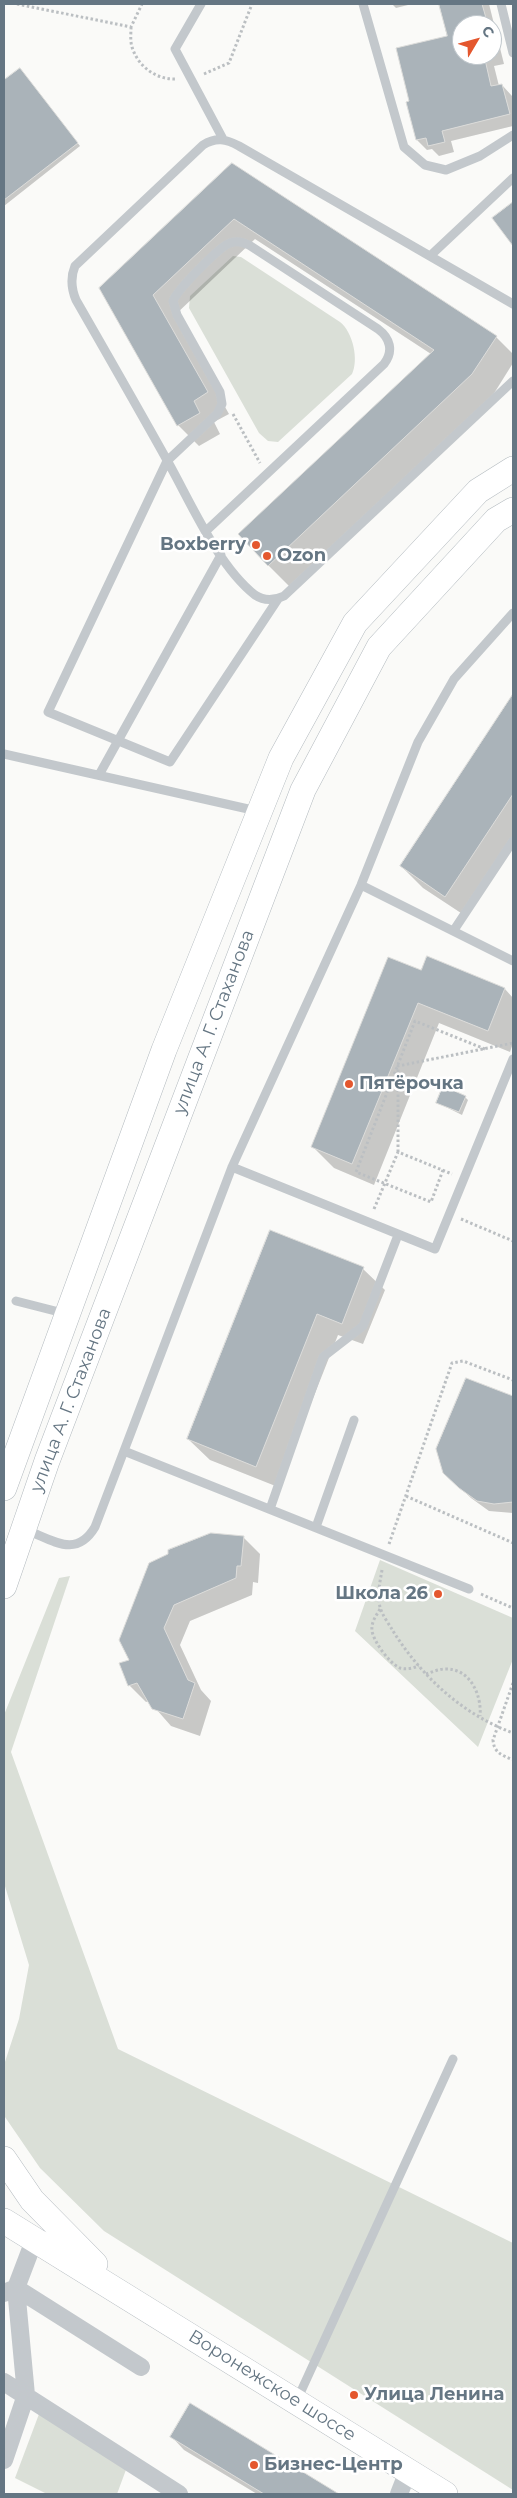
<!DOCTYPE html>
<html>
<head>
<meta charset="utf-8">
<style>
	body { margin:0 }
	#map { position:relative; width:517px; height:2498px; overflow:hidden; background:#fafaf8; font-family:Montserrat,sans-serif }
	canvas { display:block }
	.frame { position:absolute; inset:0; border:5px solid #657683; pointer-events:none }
	.north { position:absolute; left:452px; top:15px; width:50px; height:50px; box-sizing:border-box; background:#fff; border:1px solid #c1c8cd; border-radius:50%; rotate:53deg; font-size:14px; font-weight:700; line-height:20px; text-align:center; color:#657683 }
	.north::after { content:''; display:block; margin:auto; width:18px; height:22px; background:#e4572e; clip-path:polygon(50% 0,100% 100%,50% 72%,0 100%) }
</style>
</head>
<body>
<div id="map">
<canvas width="517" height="2498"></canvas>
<div class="frame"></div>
<div class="north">С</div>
</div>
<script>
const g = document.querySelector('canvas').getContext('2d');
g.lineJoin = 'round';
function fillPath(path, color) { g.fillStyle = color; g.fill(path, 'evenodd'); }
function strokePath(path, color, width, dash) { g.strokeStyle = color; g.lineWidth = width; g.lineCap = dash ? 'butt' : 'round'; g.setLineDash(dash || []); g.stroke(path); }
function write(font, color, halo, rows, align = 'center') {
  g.font = font + ' Montserrat,sans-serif'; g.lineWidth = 5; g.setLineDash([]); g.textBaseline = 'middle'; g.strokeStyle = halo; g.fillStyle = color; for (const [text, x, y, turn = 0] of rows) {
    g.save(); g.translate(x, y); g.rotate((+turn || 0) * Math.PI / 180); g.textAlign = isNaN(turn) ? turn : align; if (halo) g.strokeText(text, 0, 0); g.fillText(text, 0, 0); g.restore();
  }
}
const green = new Path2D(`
	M233,256l8,1 99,65c13,10 19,38 12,52l-74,68 -10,-1 -9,-8 -70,-125 1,-12z
	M380,1560l133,58v41l-35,88 -123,-116z
	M70,1576l-59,176 107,297 395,194v247l-409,-259 -64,-63 -35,-51 -1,-52 15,-46 10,-54 -25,-82v-168l55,-137z
	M39,2414l88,53 -10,27h-70l-32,-16z`);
const shadow = new Path2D(`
	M392,4h20l-16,4z
	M441,4h48l15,60 -10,2 5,20 3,-1 10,11 1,30 -62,15 3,11 -15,4 -7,-7 -5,1 -10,-10 -6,-38 38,-65zM462,25h30v30h-30z
	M20,69l60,77 -76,60v-124z
	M233,164l263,173 17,17v9l-20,32 -204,191 -21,-21 163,-211 -176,-115 -81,77 55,98 -15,8 6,12 -21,12 -21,-21 -77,-136z
	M513,696v151l-46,70 -44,-29 -22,-22z
	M427,958l78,31 8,9v45l-3,9 -71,-29 -65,162 -40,-17 -21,-21 109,-175z
	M465,1097l3,3 -6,15 -24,-12z
	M363,1269l22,21 -22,54 -25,-9 -60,152 -68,-27 -22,-21z
	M466,1380l47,17v116l-24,-2 -18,-13 -27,-26z
	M243,1537l17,17 -2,29 -5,-1 -1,13 -62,26 -10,24 21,45 10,11 -11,35 -29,-10 -22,-25 -3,1 -17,-17 2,-25 -11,-20z
	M191,2405l145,89h-79l-73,-44 -13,-14z`);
const building = new Path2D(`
	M439,4h43l6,21h-26v30h22l7,31 11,-2 8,30 -68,17 3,11 -17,4 -2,-8 -10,2 -10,-38 3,-1 -13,-53 51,-12z
	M20,68l58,75 -74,57v-120z
	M232,163l265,173 -25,38 -204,192 -30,-32 196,-184 -200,-131 -81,76 55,97 -14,9 6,12 -23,13 -78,-138z
	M513,202v44l-21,-28z
	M513,694v100l-68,103 -45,-31z
	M427,956l78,32 -17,43 -70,-28 -66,161 -41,-17 77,-190 33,13z
	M443,1086l23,10 -7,16 -23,-9z
	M270,1230l94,37 -22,57 -25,-10 -61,153 -69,-28z
	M466,1378l47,18v106l-19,2 -17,-3 -18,-13 -16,-15 -7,-24z
	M211,1533l33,3 -3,30h-4l-1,12 -62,27 -10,23 24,52 7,3 -12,36 -31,-10 -15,-26 -9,3 -9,-23 10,-3 -10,-20 30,-77 19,-9v-4z
	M190,2403l149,91h-75l-94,-57z`);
const path = new Path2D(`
	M17,4l114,23 11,-23
	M131,27c0,6 -1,14 1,20 6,20 25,33 44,32
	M204,74l25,-11 23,-59
	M233,414l27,49
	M398,1152v-86l115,-23
	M443,1170l-12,32 -75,-30 59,-151 70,28
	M374,1209l24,-57 54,22
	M461,1219l52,22
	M406,1496l107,47
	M389,1544l63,-181 11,-2 50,19
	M382,1570c-2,12 -5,24 -2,37 2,8 9,17 13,24 29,46 69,83 120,102
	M481,1594l32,14
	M380,1609c-4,7 -9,13 -8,22 2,11 17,32 28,37 6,2 13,0 19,-2
	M426,1674c6,-2 13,-5 19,-5 25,-1 37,26 35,47
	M513,1683l-20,57c1,13 9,15 20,20`);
const lane = new Path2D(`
	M201,4l-26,45 48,90
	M363,4l41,143 21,18 21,5 34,-14 33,-21
	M501,4l12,49
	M430,256l83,-78
	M513,304l-274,-158c-13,-7 -23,-9 -36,-1l-128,121c-5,12 -4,22 1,34 31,54 62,108 92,162 23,41 50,104 87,133 9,6 20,5 29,1l229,-215
	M206,531l178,-167c10,-13 6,-26 -6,-35l-129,-84c-6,-3 -12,-5 -19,-2 -11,4 -53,47 -57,58l4,14 43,77 2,12 -5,10 -50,47 -119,251 122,50 108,-163
	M4,754l253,57
	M99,775l122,-220
	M361,885l152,76
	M454,930l59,-89
	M232,1167l203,82 78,-190
	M16,1301l51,13
	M124,1451l345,138
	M270,1509l53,-152 40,-31 35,-91
	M316,1527l38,-107
	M26,1530c27,10 50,29 69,-3l137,-360 129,-282 57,-143 36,-63 59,-66
	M297,2400l156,-341`);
const street = new Path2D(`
	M4,2293l12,-5 125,79
	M4,2382l175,112
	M4,2460l22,-65 -10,-107 19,-50
	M399,2494l9,-23`);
const secondary = new Path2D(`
	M4,1488l160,-438 117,-292 74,-135 123,-132 35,-22
	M4,1586l43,-125 256,-671 76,-143 117,-127 17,-10
	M4,2159l28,41 63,64
	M4,2221l441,273`);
const markers = [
	[256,545,5,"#e4572e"],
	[267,556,5,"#e4572e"],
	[349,1084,5,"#e4572e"],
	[438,1594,5,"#e4572e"],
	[354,2395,5,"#e4572e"],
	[254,2465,5,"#e4572e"]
];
const poiNames = [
	["Boxberry",246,545,"right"],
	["Ozon",277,556],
	["Пятёрочка",359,1084],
	["Школа 26",428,1594,"right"],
	["Улица Ленина",364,2395],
	["Бизнес-Центр",264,2465]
];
const streetNames = [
	["улица А. Г. Стаханова",214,1022,-69],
	["улица А. Г. Стаханова",71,1400,-69],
	["Воронежское шоссе",272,2386,32]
];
fillPath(green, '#dadfd7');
fillPath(shadow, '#0003');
fillPath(building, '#aab3b9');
strokePath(building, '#dcdcda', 1);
strokePath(secondary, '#b3babf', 26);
strokePath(path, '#bbbfc2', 3, [2.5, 2.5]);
strokePath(lane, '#c3c8cc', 9);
strokePath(street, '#c3c8cc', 18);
strokePath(secondary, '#fff', 25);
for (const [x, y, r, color] of markers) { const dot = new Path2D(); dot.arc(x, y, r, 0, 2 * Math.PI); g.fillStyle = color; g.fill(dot); strokePath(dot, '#fff', 2); }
write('bold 18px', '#657683', '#fff', poiNames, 'left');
write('18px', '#657683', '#fff', streetNames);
</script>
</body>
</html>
